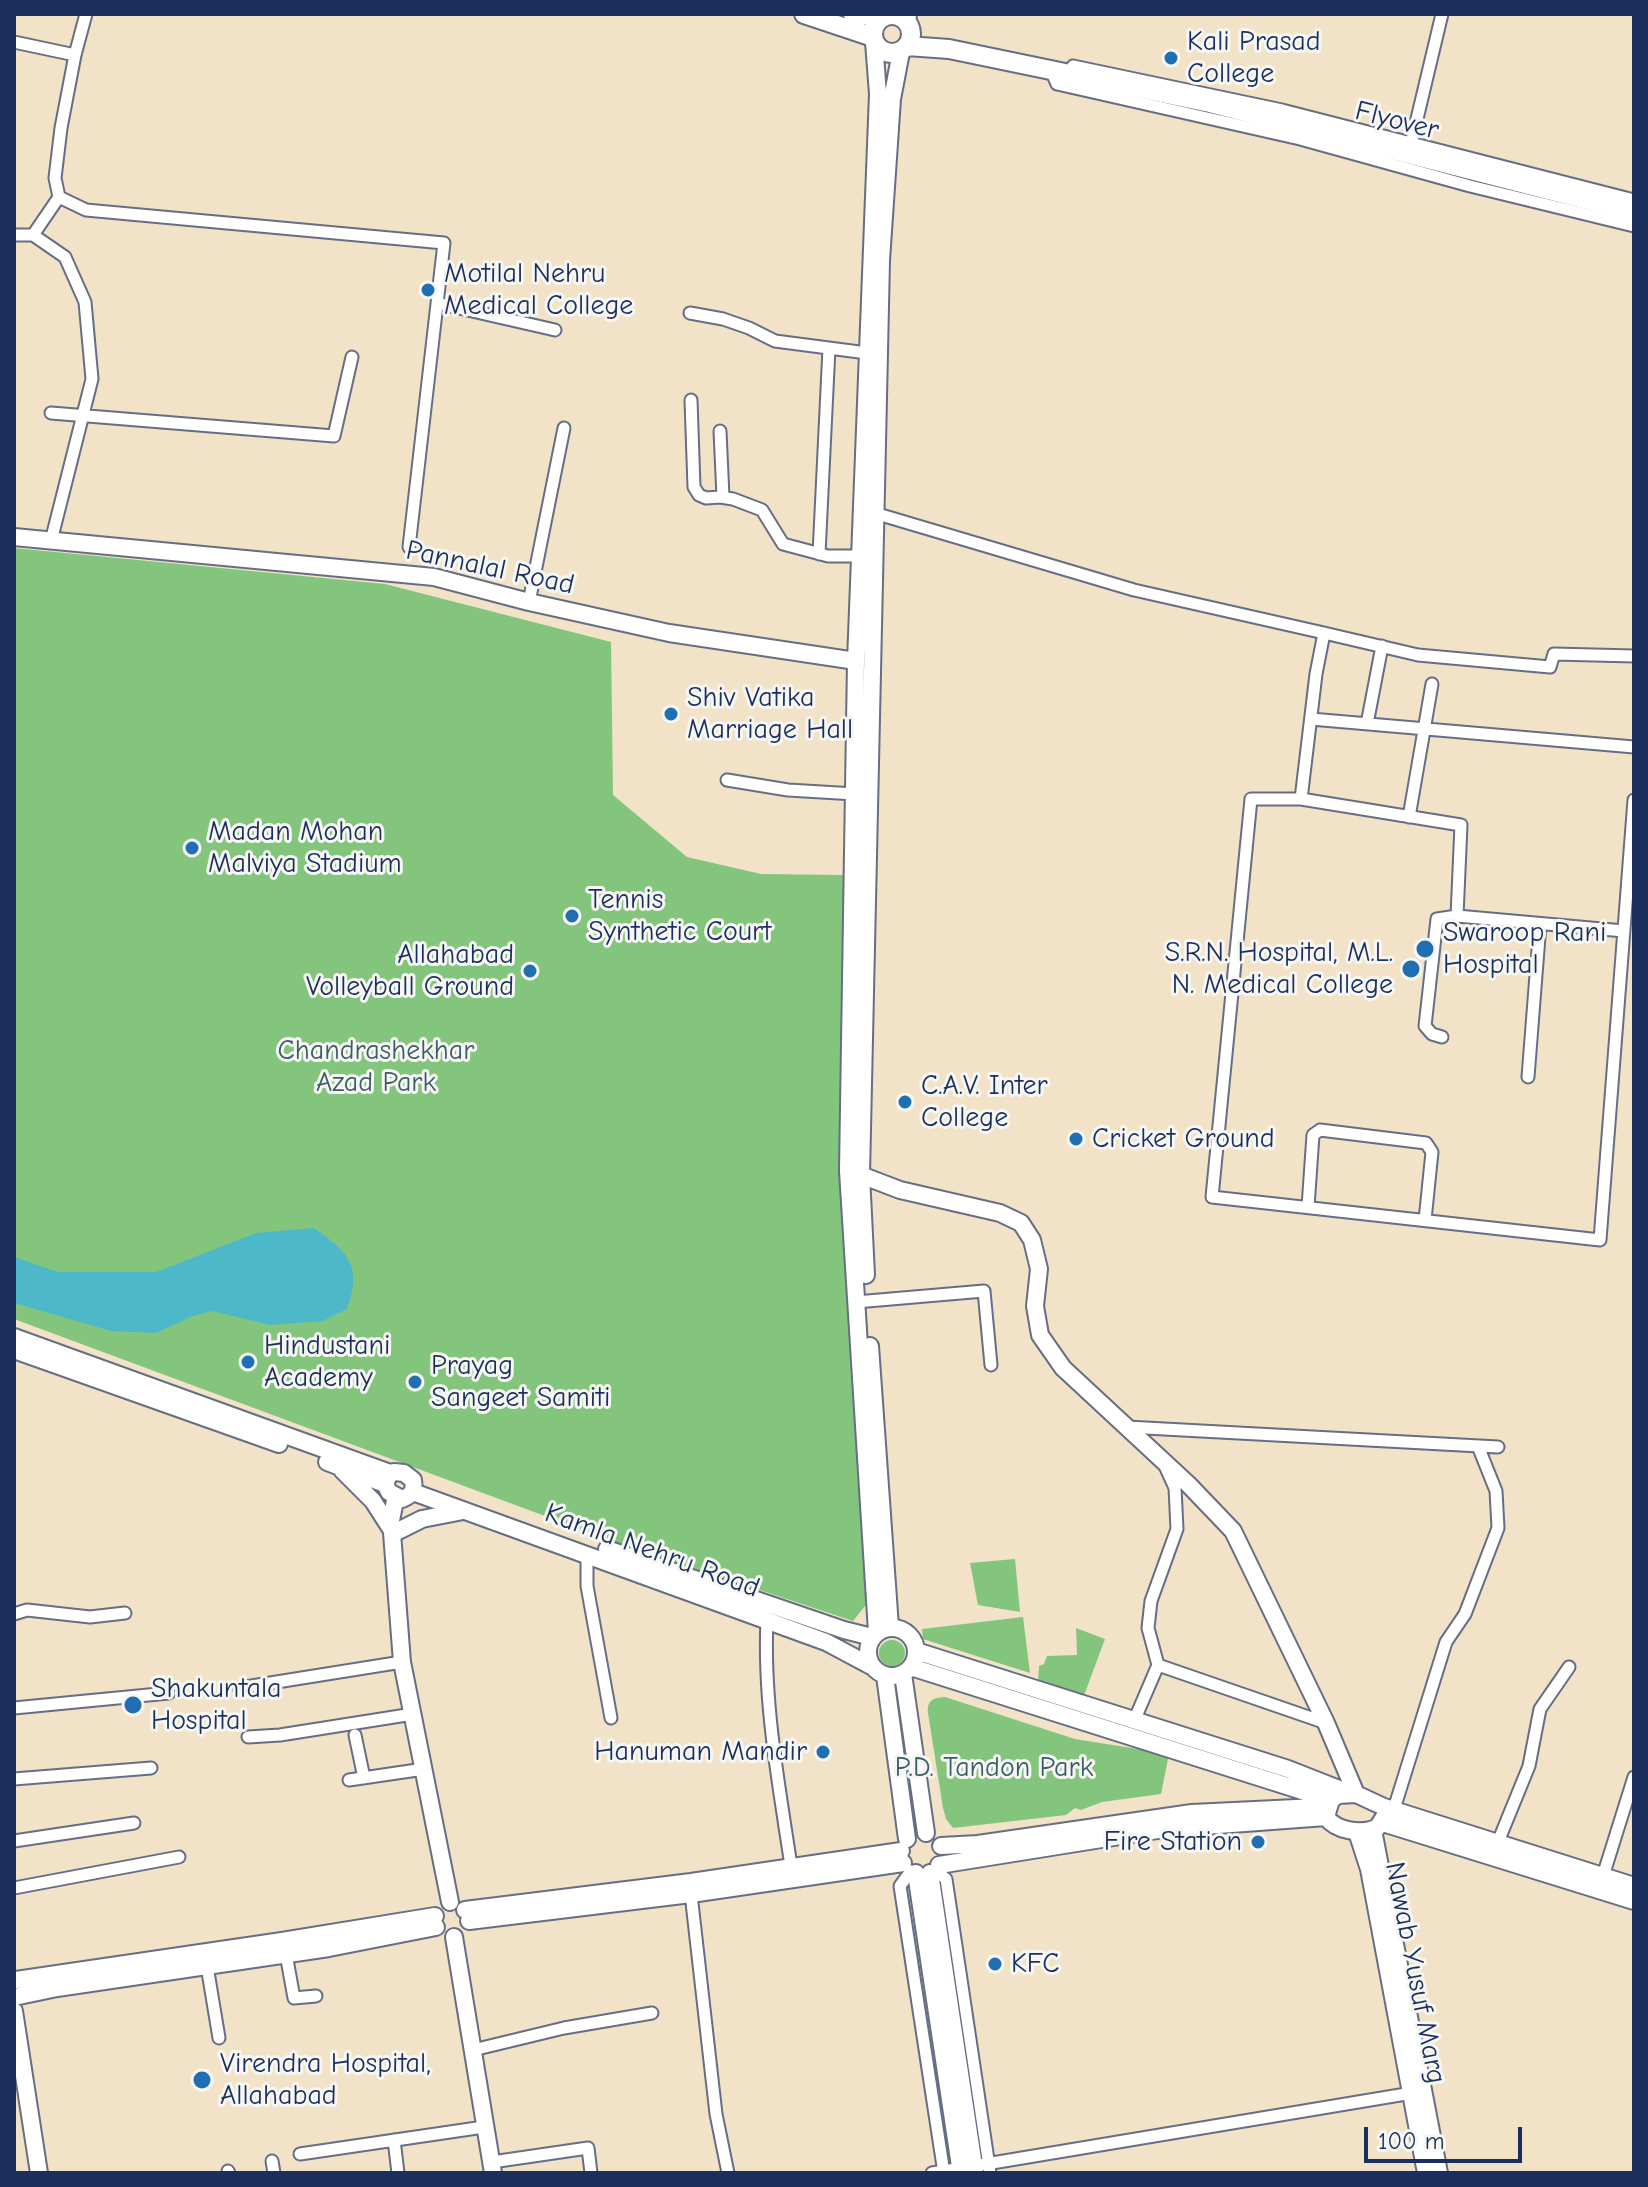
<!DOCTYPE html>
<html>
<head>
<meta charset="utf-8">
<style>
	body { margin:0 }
	#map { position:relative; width:1648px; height:2187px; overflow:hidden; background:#f1e2c8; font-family:"Comic Neue",sans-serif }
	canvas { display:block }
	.frame { position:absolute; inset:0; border:16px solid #1b2f5e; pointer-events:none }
	.scale { position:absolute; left:1364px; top:2127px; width:158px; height:36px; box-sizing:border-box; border:4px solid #1b2f5e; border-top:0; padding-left:10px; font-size:24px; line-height:28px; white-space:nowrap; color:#1b2f5e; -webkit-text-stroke:6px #f6f6f2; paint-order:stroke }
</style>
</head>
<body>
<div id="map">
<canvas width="1648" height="2187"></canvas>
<div class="frame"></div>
<div class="scale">100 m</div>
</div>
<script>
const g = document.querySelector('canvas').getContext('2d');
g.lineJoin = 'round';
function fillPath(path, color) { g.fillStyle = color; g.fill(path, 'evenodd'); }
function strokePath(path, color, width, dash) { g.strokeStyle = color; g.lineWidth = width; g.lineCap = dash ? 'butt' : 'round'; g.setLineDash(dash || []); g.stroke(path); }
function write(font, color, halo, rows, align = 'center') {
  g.font = font + ' "Comic Neue",sans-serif'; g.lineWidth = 6; g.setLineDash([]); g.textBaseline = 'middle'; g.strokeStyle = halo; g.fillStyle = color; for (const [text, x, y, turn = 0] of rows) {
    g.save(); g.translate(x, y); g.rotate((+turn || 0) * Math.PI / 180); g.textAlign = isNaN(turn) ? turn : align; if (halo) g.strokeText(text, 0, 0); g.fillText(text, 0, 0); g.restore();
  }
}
const green = new Path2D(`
	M14,548l371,36 226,58 2,153 74,62 74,17 83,1 -2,309 27,417 -16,20 -238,-79 -601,-223z
	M1015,1559l5,53 -42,-7 -8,-42z
	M1023,1617l7,56 -107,-34 -1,-10z
	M1076,1628l29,11 -22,59 -45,-17 1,-15 5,-2 3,-8 30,-1z
	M879 1653a13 13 0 1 1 26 0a13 13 0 1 1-26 0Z
	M945,1697l130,42 94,15 -8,40 -59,8 -21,8 -6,-2 -9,7 -113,13 -7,-9 -3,-11 -15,-95c-1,-13 5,-15 17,-16z`);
const water = new Path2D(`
	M314,1228c34,24 49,38 33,81l-24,12 -53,4 -58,-14 -19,5 -37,17 -45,-2 -97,-28v-46l44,15h98l100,-39z`);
const street = new Path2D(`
	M86,14l-11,41 -14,73 -6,50 4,19 27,13 358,33 -35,304
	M14,42l61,13
	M1073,66l209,44 352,90
	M1053,68l-2,2 6,14 243,55 170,47 164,40
	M1411,144l31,-130
	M14,235h19l26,-38
	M33,235l32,22 20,45 7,77 -41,162
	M437,303l118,27
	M690,313l33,6 26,9 26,13 92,12
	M691,400l3,87 5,8 7,3 14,-1 13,2 29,11 21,34 45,12h33
	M51,413l283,23 18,-79
	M720,431l3,66
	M871,512l263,78 190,43 94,22 132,12 4,-13 80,2
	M819,554l10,-206
	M529,602l35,-174
	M1311,719l323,28
	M1367,724l15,-78
	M727,780l61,10 67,4
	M1301,799l15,-125 8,-41
	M1409,817l23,-133
	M1457,916l167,15
	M1442,1037l-10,-3 -7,-8 12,-107 20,-3 4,-91 -160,-26h-50l-39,398 388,43 34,-440
	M1528,1077l12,-153
	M1308,1207l5,-72 7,-5 106,13 6,9 -7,68
	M856,1302l128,-11 7,74
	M1127,1427l371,20
	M587,1554v32l24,132
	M14,1614l13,-4 63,7 35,-4
	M767,1620c-4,82 12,165 24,246
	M1158,1665l-10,-37 3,-27 26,-72 -2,-41 -10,-22
	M239,1688l163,-26
	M14,1708l155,-15
	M1134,1721l24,-56 168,58
	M355,1735l9,43
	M248,1737l32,-2 133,-21
	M14,1779l137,-11
	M349,1780l75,-11
	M1394,1809l52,-167 19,-28 33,-86 -2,-37 -18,-45
	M14,1841l120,-18
	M1498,1842l31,-76 11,-57 29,-42
	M935,1870l11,9 44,294
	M911,1871l-11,15 44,287
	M1603,1876l31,-99
	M14,1888l165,-31
	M691,1894l25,220 12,59
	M286,1954l8,44 22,-2
	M207,1966l12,72
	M473,2050l91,-22 88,-15
	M394,2140l4,33
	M300,2154l184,-27
	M272,2161l2,12
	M492,2162l96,-14 3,25
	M228,2171l1,2
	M932,2173l480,-80`);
const secondary = new Path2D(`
	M907,22l1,-8
	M874,42l4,52 -22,567 -8,510 29,461
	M14,537l420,40 95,25 140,31 187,28
	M853,1172l47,18 100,23 21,10 11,17 7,29 -4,37 5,29 23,33 125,116 45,47 93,192 30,71
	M866,1275l-5,-100 20,-915 11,-161 9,-47
	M14,1337l376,136
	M870,1346l20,281
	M14,1350l265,94
	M327,1462l58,22
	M342,1470l31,31 18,28
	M394,1472l10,1 9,7c2,11 -1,15 -11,19l-13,-7 -4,-8 5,-11z
	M413,1492l413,150 45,24
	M396,1496l-5,24 11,142 48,240
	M394,1533l28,-14 41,-8
	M607,1549l237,81 28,7
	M868 1652a24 24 0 1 1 48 0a24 24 0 1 1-48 0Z
	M916,1651l372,118 61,24
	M911,1667l420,133
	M903,1674l23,159
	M885,1676l22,163
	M1356,1794l28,13 2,7 -9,14c-16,6 -40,4 -51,-11l5,-17 7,-5z
	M1384,1807l250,79
	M1383,1823l251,78
	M1373,1830l66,343
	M1357,1832l12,37 57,304
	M941,1846l37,-2 214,-31 125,-6
	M939,1865l225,-36 162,-12
	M916,1873l45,300
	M930,1873l45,300
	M465,1910l226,-28 210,-31
	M469,1921l222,-27 212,-31
	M454,1937l39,236
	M16,1980l266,-39 153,-25
	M19,1996l38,-8 272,-40 107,-21
	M14,2011l25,162`);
const primary = new Path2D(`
	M804,14l69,23
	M853,14l28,3
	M873 34a19 19 0 1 1 38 0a19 19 0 1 1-38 0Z
	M907,46l42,3 261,54 424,109`);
const markers = [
	[1171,58,8,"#1f6fb2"],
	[428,290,8,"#1f6fb2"],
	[671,714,8,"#1f6fb2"],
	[192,848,8,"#1f6fb2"],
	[572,916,8,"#1f6fb2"],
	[1425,949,10,"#1f6fb2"],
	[1411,969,10,"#1f6fb2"],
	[530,971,8,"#1f6fb2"],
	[905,1102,8,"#1f6fb2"],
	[1076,1139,8,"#1f6fb2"],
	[248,1362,8,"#1f6fb2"],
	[415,1382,8,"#1f6fb2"],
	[133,1705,10,"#1f6fb2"],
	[823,1752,8,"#1f6fb2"],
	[1258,1842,8,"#1f6fb2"],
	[995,1964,8,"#1f6fb2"],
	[202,2080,10,"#1f6fb2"]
];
const poiNames = [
	["Kali Prasad",1187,42],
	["College",1187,74],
	["Motilal Nehru",444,274],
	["Medical College",444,306],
	["Shiv Vatika",687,698],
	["Marriage Hall",687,730],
	["Madan Mohan",208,832],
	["Malviya Stadium",208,864],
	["Tennis",588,900],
	["Synthetic Court",588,932],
	["Swaroop Rani",1443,933],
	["Hospital",1443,965],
	["S.R.N. Hospital, M.L.",1393,953,"right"],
	["N. Medical College",1393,985,"right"],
	["Allahabad",514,955,"right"],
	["Volleyball Ground",514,987,"right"],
	["C.A.V. Inter",921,1086],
	["College",921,1118],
	["Cricket Ground",1092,1139],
	["Hindustani",264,1346],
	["Academy",264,1378],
	["Prayag",431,1366],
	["Sangeet Samiti",431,1398],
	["Shakuntala",151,1689],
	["Hospital",151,1721],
	["Hanuman Mandir",807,1752,"right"],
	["Fire Station",1242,1842,"right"],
	["KFC",1011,1964],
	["Virendra Hospital,",220,2064],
	["Allahabad",220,2096]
];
const streetNames = [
	["Flyover",1397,121,14],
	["Pannalal Road",490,568,12],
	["Kamla Nehru Road",652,1551,20],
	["Nawab Yusuf Marg",1415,1973,79]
];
const parkNames = [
	["Chandrashekhar",376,1051],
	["Azad Park",376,1083],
	["P.D. Tandon Park",994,1768]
];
fillPath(green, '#84c57d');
fillPath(water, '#4db9c8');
strokePath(street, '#666e83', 15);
strokePath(secondary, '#666e83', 20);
strokePath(primary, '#666e83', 22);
strokePath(street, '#fff', 11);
strokePath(secondary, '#fff', 16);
strokePath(primary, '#fff', 18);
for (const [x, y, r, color] of markers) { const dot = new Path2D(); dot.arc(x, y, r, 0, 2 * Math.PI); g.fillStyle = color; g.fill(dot); strokePath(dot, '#f6f6f2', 3); }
write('28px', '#1b2f5e', '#f6f6f2', poiNames, 'left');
write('28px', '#1b2f5e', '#f6f6f2', streetNames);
write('28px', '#3a5c67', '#f6f6f2', parkNames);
</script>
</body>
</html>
